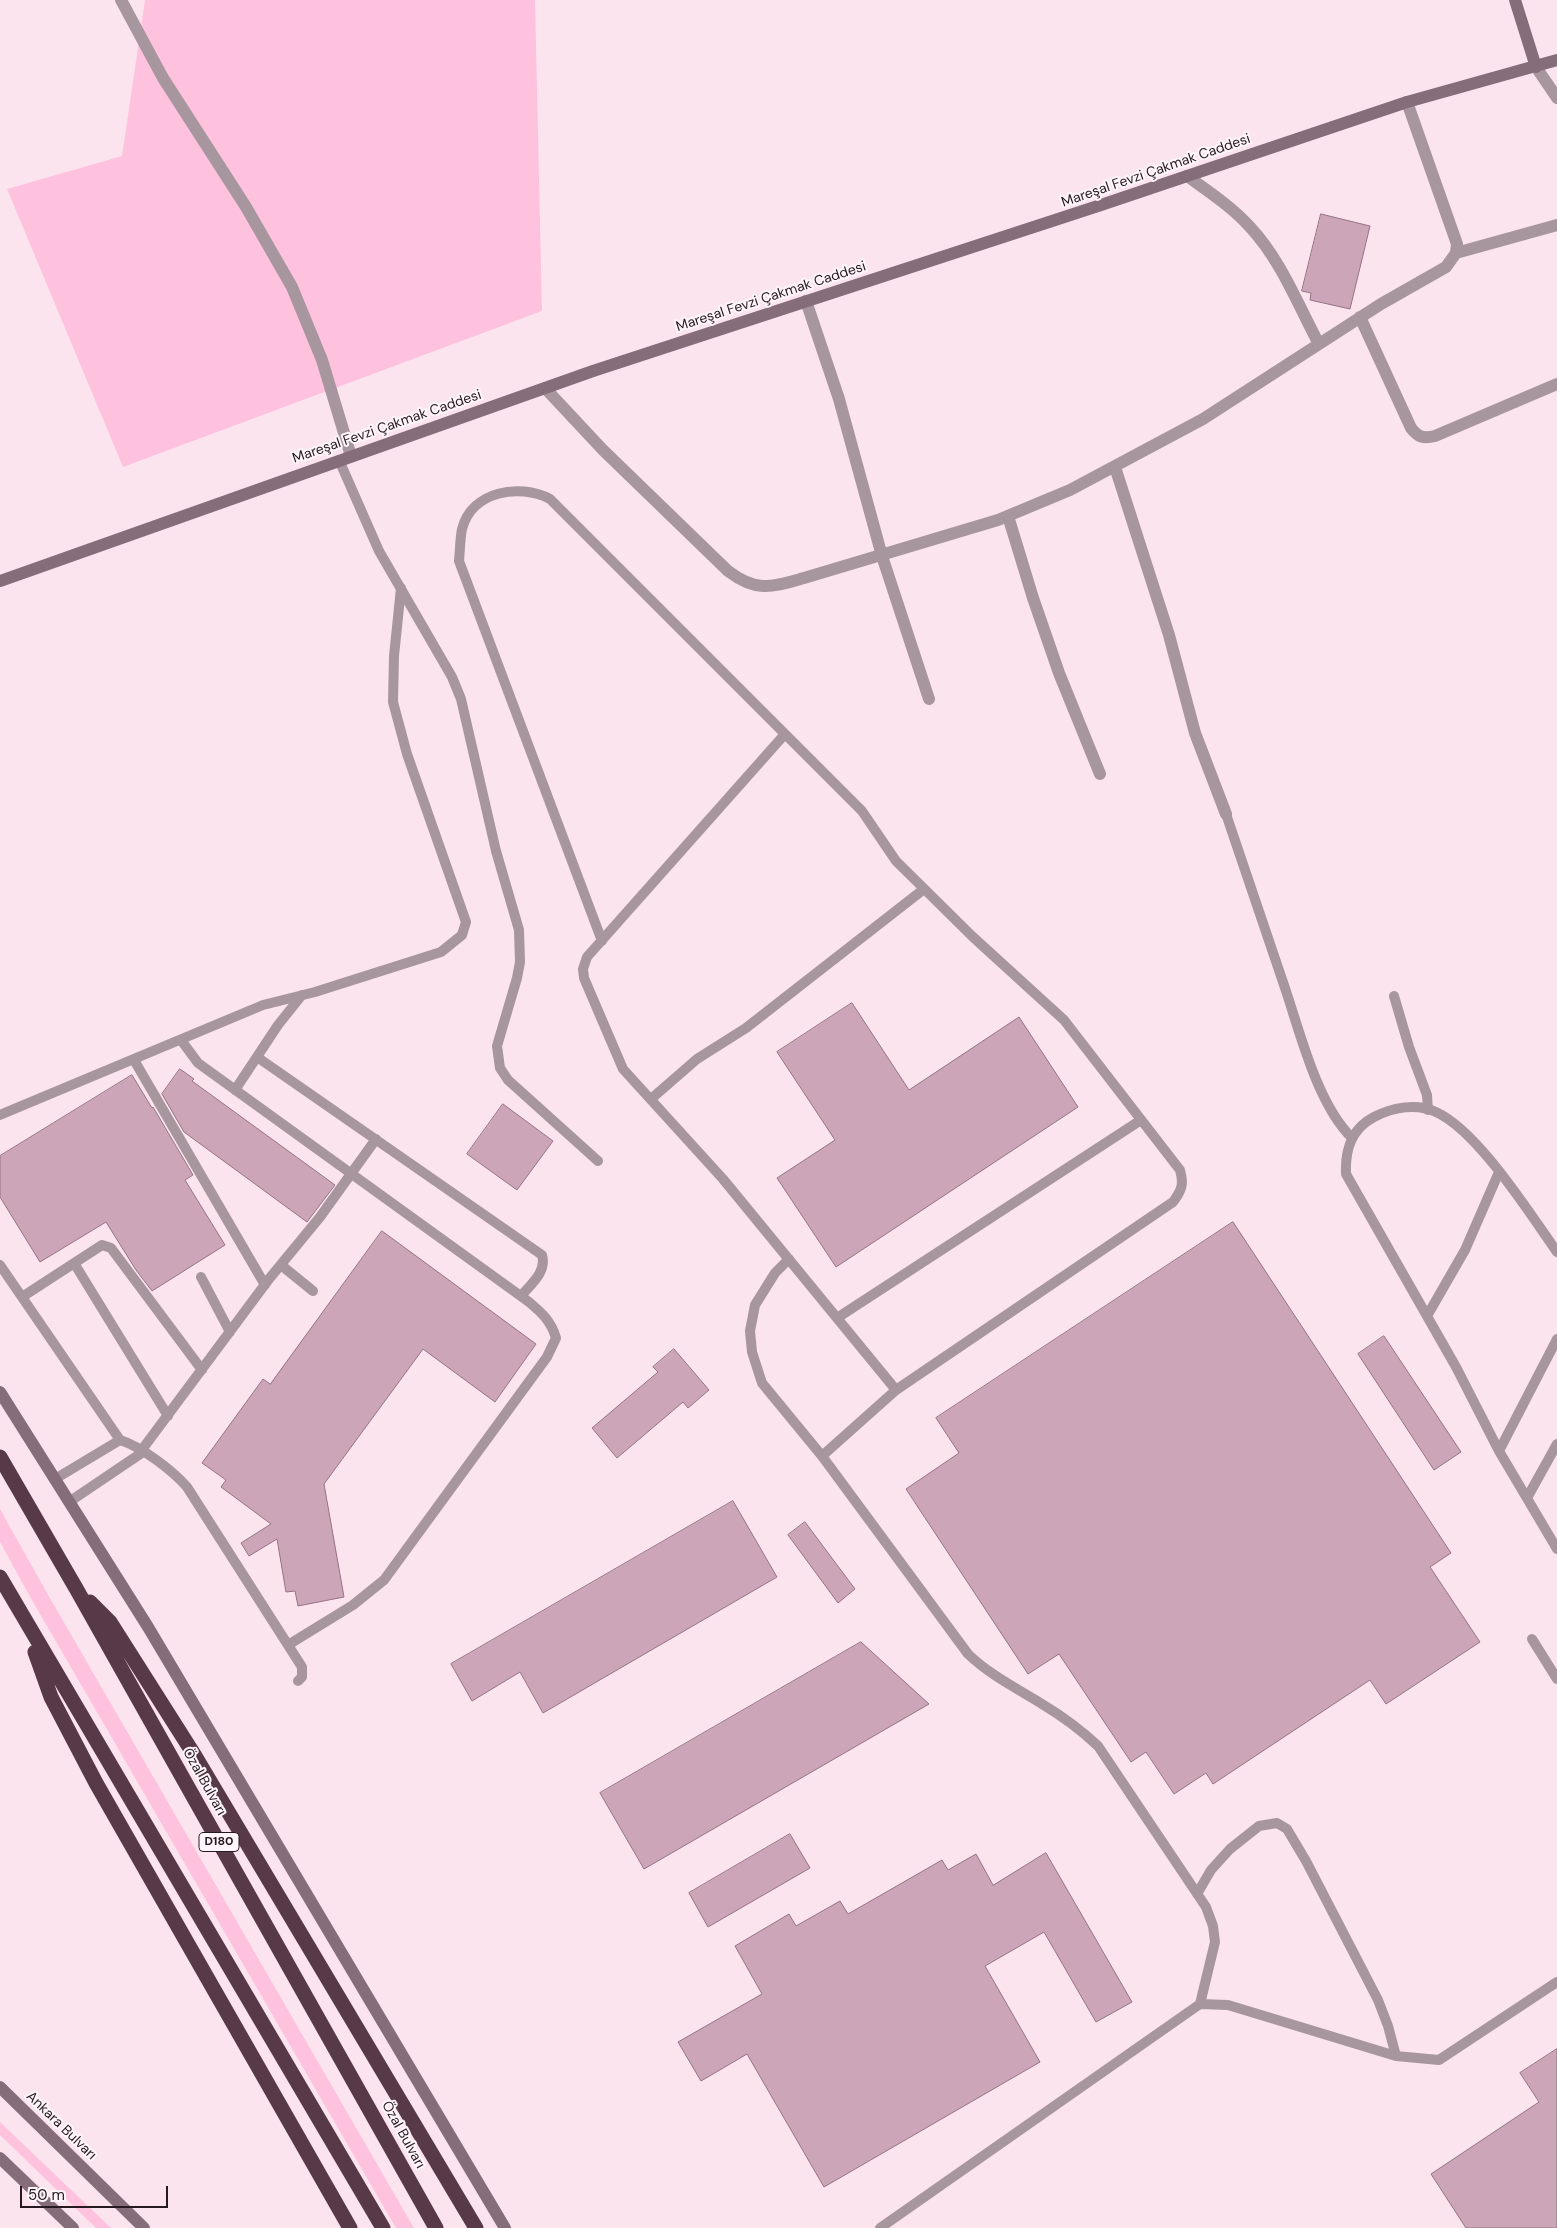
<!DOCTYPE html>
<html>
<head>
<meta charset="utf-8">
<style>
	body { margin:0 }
	#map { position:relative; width:1557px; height:2228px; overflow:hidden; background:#fce4ef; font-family:"DM Sans",sans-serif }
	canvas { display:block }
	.scale { position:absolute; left:20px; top:2186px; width:148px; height:22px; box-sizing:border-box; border:2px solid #271920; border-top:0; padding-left:6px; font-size:15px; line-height:18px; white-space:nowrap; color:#271920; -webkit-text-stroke:4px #fef6fa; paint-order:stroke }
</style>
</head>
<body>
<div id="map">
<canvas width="1557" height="2228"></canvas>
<div class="scale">50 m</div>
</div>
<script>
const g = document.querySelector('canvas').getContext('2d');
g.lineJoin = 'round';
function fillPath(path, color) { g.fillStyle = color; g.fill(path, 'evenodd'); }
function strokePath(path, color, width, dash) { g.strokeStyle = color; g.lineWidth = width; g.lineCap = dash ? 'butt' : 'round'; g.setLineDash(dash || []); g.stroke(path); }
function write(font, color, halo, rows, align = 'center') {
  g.font = font + ' "DM Sans",sans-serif'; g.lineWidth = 4; g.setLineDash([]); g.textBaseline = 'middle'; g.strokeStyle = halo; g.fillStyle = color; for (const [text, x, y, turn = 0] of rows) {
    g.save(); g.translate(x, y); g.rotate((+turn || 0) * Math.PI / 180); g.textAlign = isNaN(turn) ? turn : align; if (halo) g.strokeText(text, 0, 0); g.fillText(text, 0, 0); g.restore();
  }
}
const green = new Path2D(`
	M145,0h390l7,311 -419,156 -116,-278 115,-33z
	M0,1509l47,84 367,635h-18l-367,-633 -29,-53z
	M0,2122l111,106h-15l-96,-93z`);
const building = new Path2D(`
	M1321,214l49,12 -20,83 -40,-9 1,-7 -9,-2z
	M852,1003l57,87 110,-73 59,90 -242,160 -59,-89 58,-38 -58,-88z
	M180,1069l14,10 -2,2 143,104 -28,37 -123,-90 -22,-38z
	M132,1075l20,33 1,-1 40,68 -8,5 40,65 -73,46 -16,-21 -30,-48 -66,40 -40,-65v-41z
	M503,1104l50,37 -36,49 -50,-36z
	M1233,1222l218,331 -21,14 50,75 -94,62 -16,-24 -157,104 -7,-11 -32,21 -28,-42 -15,10 -72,-108 -31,20 -122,-185 53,-36 -23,-35z
	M382,1231l154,113 -41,58 -72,-53 -99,135 20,113 -46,9 -3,-15 -9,1 -9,-53 -28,17 -8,-13 30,-19 -50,-37 5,-7 -24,-17 61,-84 7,5z
	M1384,1336l77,116 -27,18 -76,-116z
	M674,1349l35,41 -21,18 -5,-6 -66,56 -25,-30 66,-56 -5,-5z
	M733,1501l44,76 -234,136 -23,-41 -48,29 -21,-37z
	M805,1522l50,67 -17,14 -50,-68z
	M861,1642l68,62 -285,165 -44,-76z
	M790,1834l20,34 -102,59 -19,-34z
	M1046,1853l86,149 -36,20 -52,-90 -59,34 55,96 -216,125 -77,-133 -46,27 -23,-39 84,-48 -27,-48 54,-32 7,12 44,-25 8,13 94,-54 6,10 28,-16 17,31z
	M1557,2049v179h-91l-35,-54 108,-72 -19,-29z`);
const lane = new Path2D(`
	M339,460l40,91 73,126 9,22 35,152 23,79 1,32 -3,16 -20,68 3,22 8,12 90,81
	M785,734l-198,223 -4,12 1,9 39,91 100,110 173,211
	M1226,814c20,59 40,118 60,177 15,45 32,114 66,147
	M602,941l-143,-380c1,-10 1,-22 3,-32 10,-38 57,-46 88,-30l312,312 34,50 77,76 91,83 116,150c4,14 2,20 -7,32l-277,188 -74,66
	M1394,996l15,51 18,48 1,15
	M181,1040l17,23 331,239c13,11 22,19 27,36l-9,19 -163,223 -31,25 -65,40
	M257,1057l285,198c5,17 -11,29 -21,41
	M134,1060l131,225
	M235,1090l43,-65 24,-30
	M651,1099l46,-40 49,-31 178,-139
	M0,1115l263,-110 52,-13 126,-40 21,-17 4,-13 -59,-168 -14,-52 1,-46 7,-68
	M1557,1252c-27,-38 -79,-121 -121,-140 -19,-9 -43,-5 -62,5 -23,12 -29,33 -28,57l110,193 43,84 58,98
	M789,1259l-14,14 -20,32 -5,26 2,21 10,31 60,73 146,198c22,21 48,34 74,50 20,12 39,26 56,42l108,161 7,19 2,16 -15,62
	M74,1263l94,153
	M0,1265l120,175
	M281,1265l32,26
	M201,1277l29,55
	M22,1297l80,-52 9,3 91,122
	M1427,1316l38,-66 34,-78
	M837,1318l304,-198
	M141,1451l128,-172 51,-62 56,-78
	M1499,1451l58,-112
	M55,1479l65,-39c22,7 52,30 67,47l115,180v10l-4,4
	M1527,1498l30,-54
	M69,1502l74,-50
	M1532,1639l25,40
	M1197,1894l14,-24 19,-21 29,-23 18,-3 10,6 19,32 72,139 10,26 8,30
	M880,2228l320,-224 28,1 168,51 43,4 118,-78`);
const street = new Path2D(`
	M121,0l42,78 83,129 46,80 30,73 29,96
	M1536,67l21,31
	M1187,176c22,16 45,31 63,51 31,33 48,78 69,117
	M1456,253l101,-28
	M806,301l33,98 43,157 47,143
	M1360,317l51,111c7,9 12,11 24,8l122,-52
	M545,388l58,62 125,121c29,22 44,16 76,7l194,-58 72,-30 133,-71 178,-115 65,-37 10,-14 1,-9 -50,-142
	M1115,467l54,168 26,98 31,81
	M1008,516l25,82 26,75 41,101`);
const secondary = new Path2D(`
	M1515,0l21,67
	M0,581l593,-210 508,-166 306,-103 150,-42
	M0,1392l148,235 357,601
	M0,2087l144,141
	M0,2158l73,70`);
const highway = new Path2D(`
	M0,1457l77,133 359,638
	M0,1577l383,651
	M90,1602l20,20 85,134 281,472
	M35,1652l16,45 45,86 254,445`);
const shields = [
	[219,1842,40]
];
const shieldNames = [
	["D180",219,1842]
];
const streetNames = [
	["Mareşal Fevzi Çakmak Caddesi",1156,171,-19],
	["Mareşal Fevzi Çakmak Caddesi",771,297,-18],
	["Mareşal Fevzi Çakmak Caddesi",387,427,-19],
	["Özal Bulvarı",204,1782,61],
	["Ankara Bulvarı",61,2126,44],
	["Özal Bulvarı",403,2135,61]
];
fillPath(green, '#fec2df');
fillPath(building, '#cca6b8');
strokePath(building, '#957283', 1);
strokePath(lane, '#a7969e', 10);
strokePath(street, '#a7969e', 12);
strokePath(secondary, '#856e79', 12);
strokePath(highway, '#583948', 15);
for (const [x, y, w] of shields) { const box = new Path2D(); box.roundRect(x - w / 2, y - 9.5, w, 19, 4); g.fillStyle = '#fef6fa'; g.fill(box); strokePath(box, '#271920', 1); }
write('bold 12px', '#271920', null, shieldNames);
write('14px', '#271920', '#fef6fa', streetNames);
</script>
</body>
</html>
